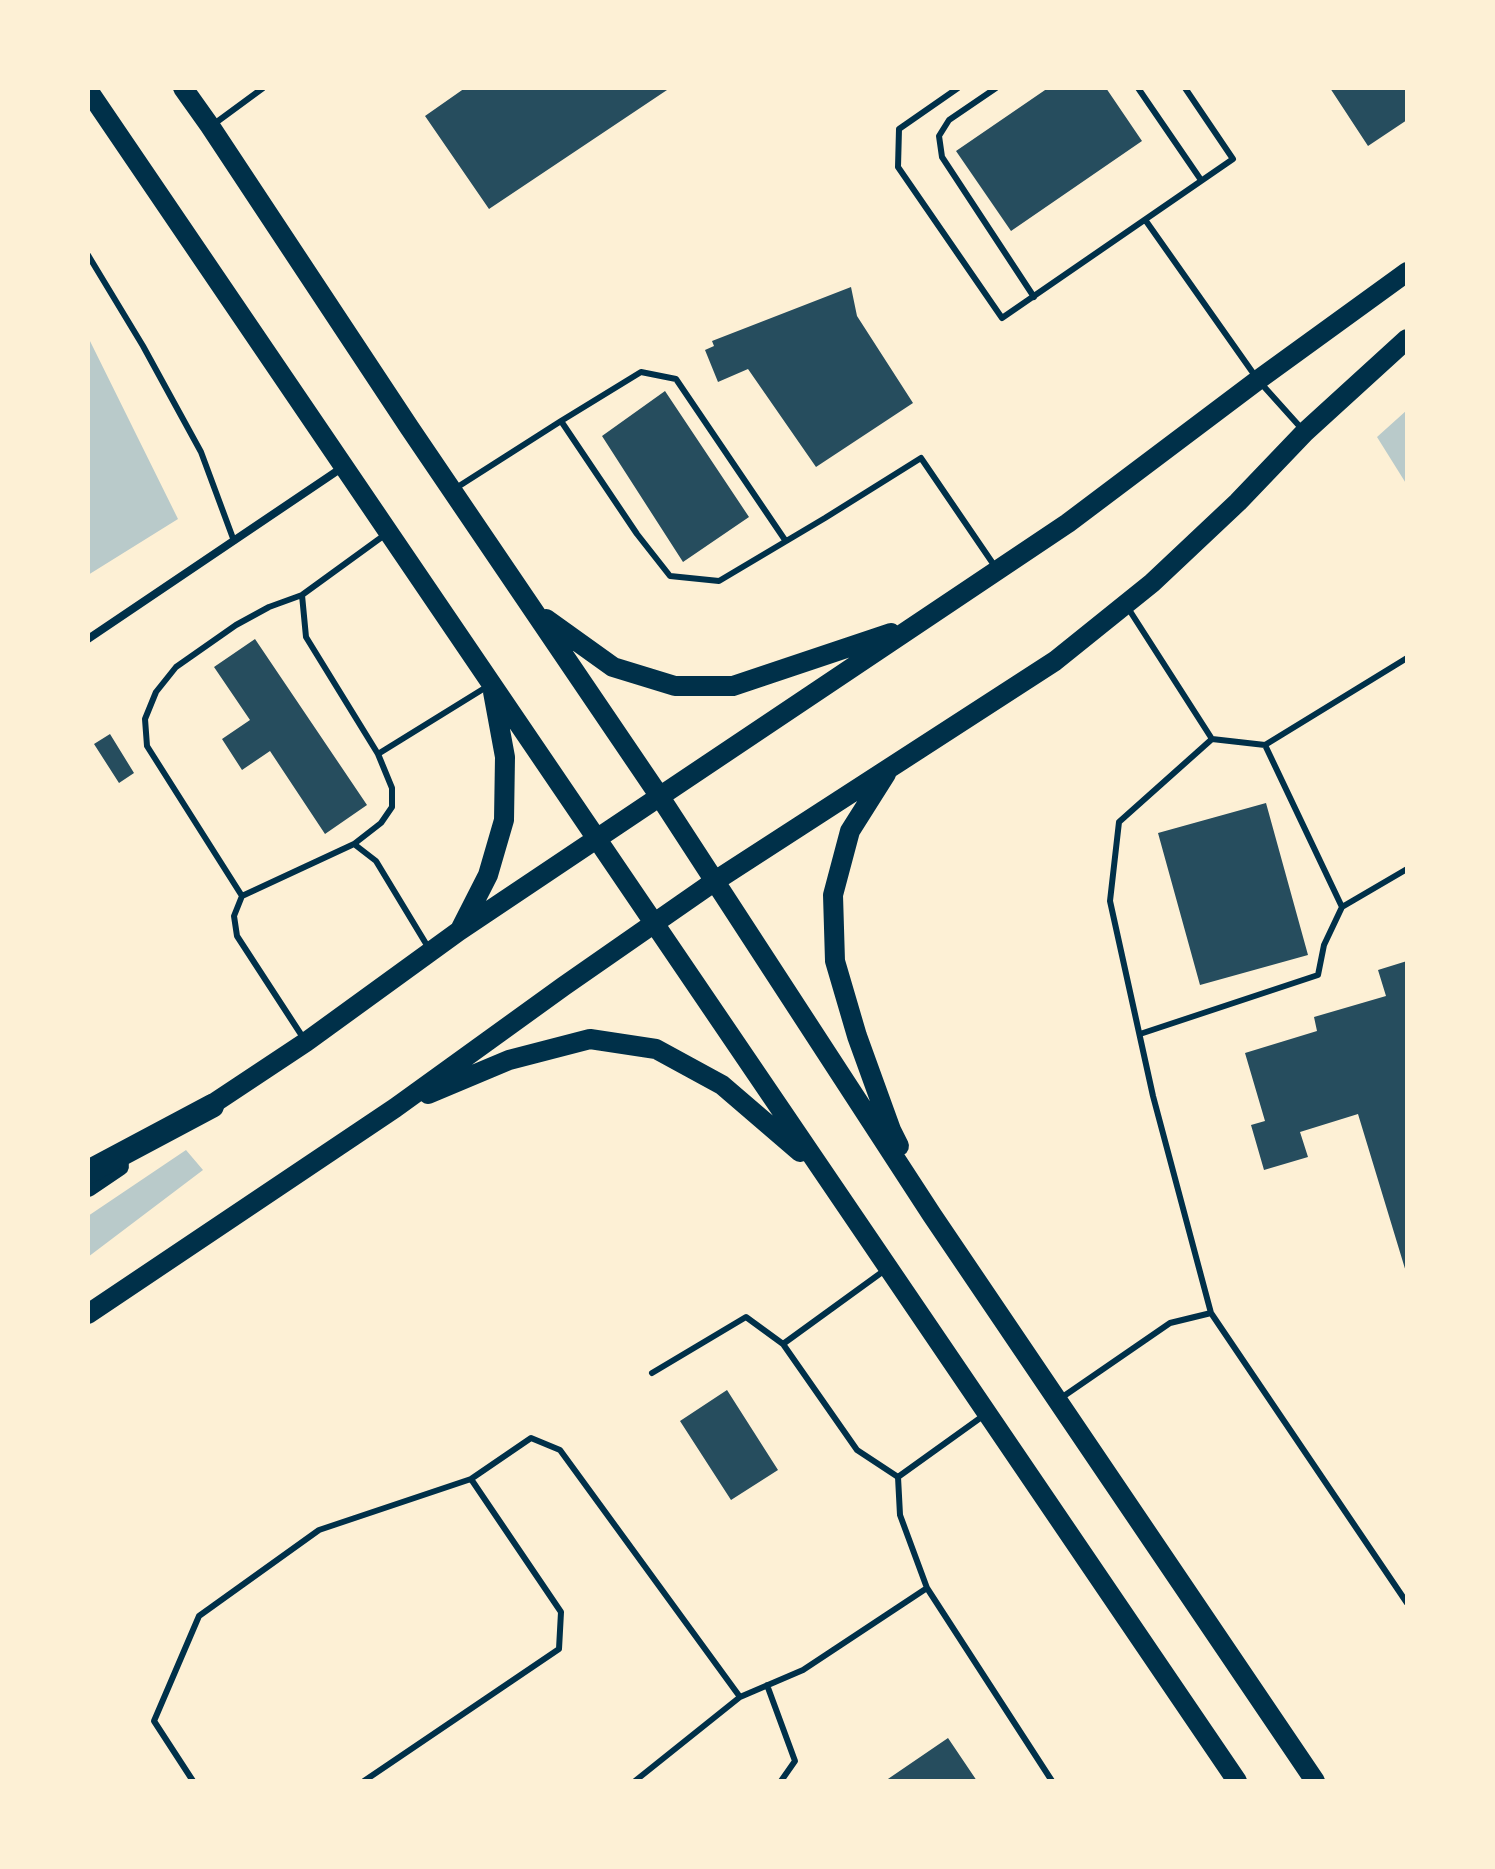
<!DOCTYPE html>
<html>
<head>
<meta charset="utf-8">
<style>
	body { margin:0 }
	#map { position:relative; width:1495px; height:1869px; overflow:hidden; background:#fdf0d5; font-family:"Libre Baskerville",serif }
	canvas { display:block }
	.frame { position:absolute; inset:0; border:90px solid #fdf0d5; pointer-events:none }
</style>
</head>
<body>
<div id="map">
<canvas width="1495" height="1869"></canvas>
<div class="frame"></div>
</div>
<script>
const g = document.querySelector('canvas').getContext('2d');
g.lineJoin = 'round';
function fillPath(path, color) { g.fillStyle = color; g.fill(path, 'evenodd'); }
function strokePath(path, color, width, dash) { g.strokeStyle = color; g.lineWidth = width; g.lineCap = dash ? 'butt' : 'round'; g.setLineDash(dash || []); g.stroke(path); }
const green = new Path2D(`
	M88,337l90,182 -90,56z
	M1407,410v75l-30,-48z
	M186,1150l17,20 -115,87v-41z`);
const building = new Path2D(`
	M465,88h205l-181,121 -64,-93z
	M1048,88h58l36,53 -131,90 -55,-80z
	M1330,88h77v32l-39,26z
	M851,287l6,29 56,87 -97,64 -68,-98 -30,13 -13,-32 9,-4 -2,-5z
	M665,391l84,126 -66,45 -81,-126z
	M255,639l112,166 -42,29 -55,-83 -28,19 -20,-31 28,-19 -36,-53z
	M110,734l24,39 -15,10 -25,-39z
	M1266,803l42,152 -108,30 -42,-152z
	M1407,961v311h-1l-48,-158 -58,18 8,25 -44,13 -13,-45 14,-4 -20,-68 72,-22 -3,-14 72,-21 -8,-26z
	M727,1390l51,80 -47,30 -51,-79z
	M948,1738l29,43h-92z`);
const service = new Path2D(`
	M958,88l-59,41 -1,38 104,151 231,-159 -48,-71
	M996,88l-47,32 -10,16 3,21 92,140
	M1138,88l63,92
	M214,124l49,-36
	M1146,221l112,159 44,49
	M88,255l55,91 58,106 33,89
	M561,421l80,-49 35,7 109,161
	M456,488l105,-67 76,113 33,42 49,5 106,-63 96,-60 75,110
	M1128,608l84,131 -93,83 -9,79 43,195 58,217
	M1212,739l53,6 142,-87
	M1265,745l77,162
	M378,754l110,-68
	M354,844l27,-21 11,-16v-19l-14,-34 -72,-117 -4,-42 84,-61
	M242,896l-95,-150 -2,-27 11,-27 20,-25 60,-42 33,-18 33,-12
	M1140,1034l178,-59 6,-30 18,-38 65,-38
	M304,1039l-67,-103 -3,-20 8,-20 112,-52 22,17 52,86
	M783,1344l102,-74
	M652,1373l94,-56 37,27 74,106 41,27
	M1061,1398l109,-75 41,-10 196,290
	M898,1477l85,-61
	M927,1588l125,193
	M767,1685l28,76 -14,20
	M193,1781l-39,-60 45,-105 120,-86 152,-51 60,-41 29,12 180,247 63,-27 124,-82 -27,-73 -2,-38
	M364,1781l195,-132 2,-37 -90,-133
	M635,1781l105,-84`);
const minor = new Path2D(`
	M88,639l255,-172`);
const primary = new Path2D(`
	M183,88l27,38 199,301 251,370 272,418 383,566
	M88,90l1149,1691
	M546,619l67,48 62,19h58l158,-53
	M886,774l-36,57 -17,64 2,66 22,75 34,94 8,16
	M460,930l28,-55 16,-55 1,-63 -12,-65
	M428,1094l81,-34 81,-21 66,10 66,36 78,67
	M199,1113l107,-71 153,-111 609,-408 190,-143 149,-108
	M88,1187l31,-21
	M88,1314l307,-206 169,-122 151,-105 340,-220 97,-78 86,-81 67,-70 102,-93`);
const motorway = new Path2D(`
	M88,1172l124,-66`);
fillPath(green, '#b9caca');
fillPath(building, '#264d5e');
strokePath(service, '#003049', 6);
strokePath(minor, '#003049', 8);
strokePath(primary, '#003049', 20);
strokePath(motorway, '#003049', 24);
</script>
</body>
</html>
